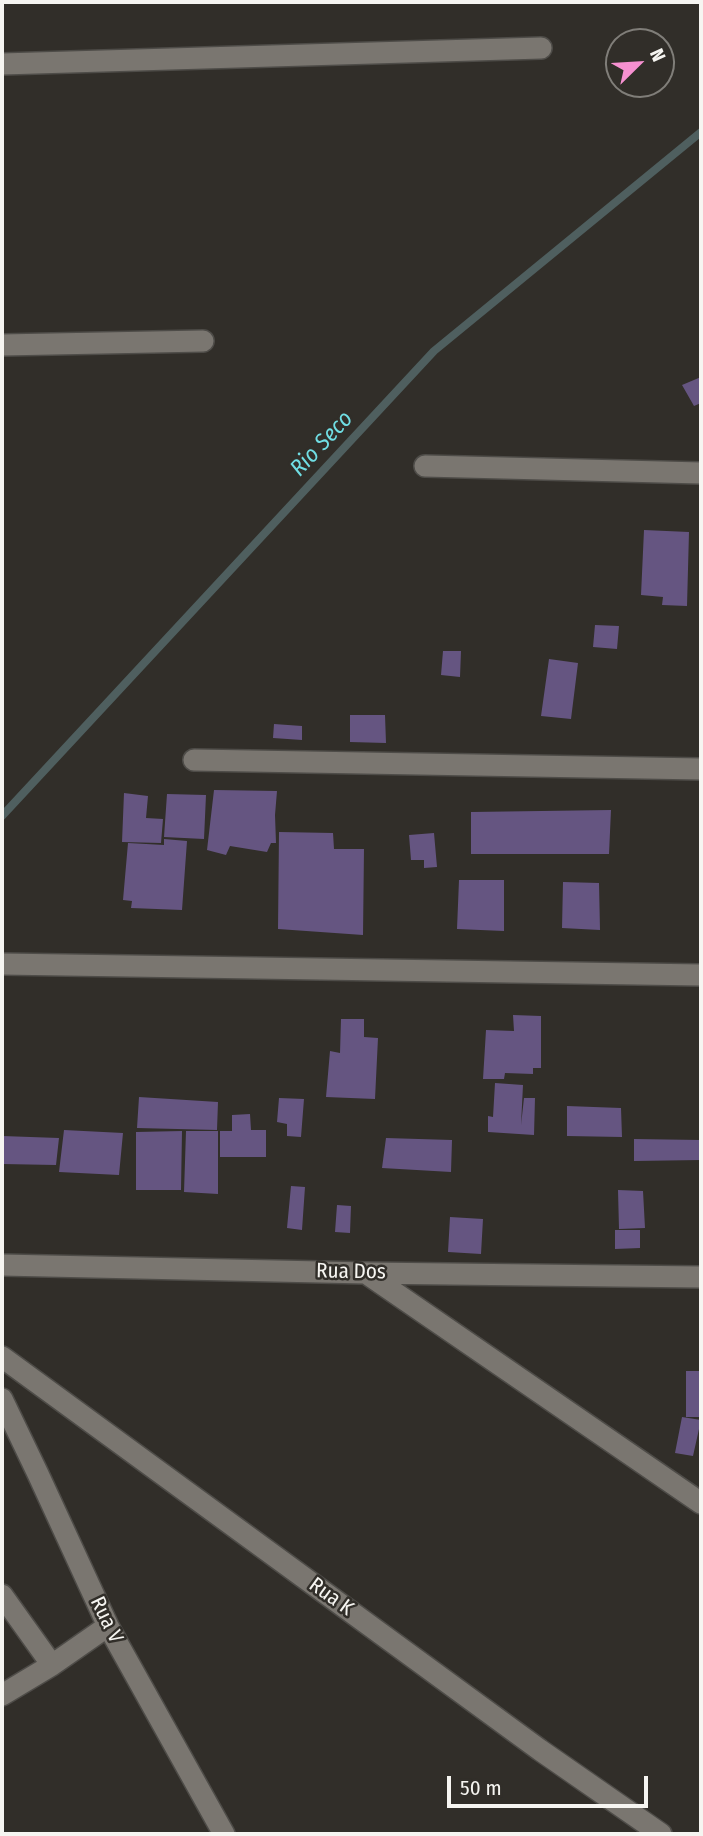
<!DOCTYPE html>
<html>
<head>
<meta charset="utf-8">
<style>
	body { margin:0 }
	#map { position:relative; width:703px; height:1836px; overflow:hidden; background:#312e29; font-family:"Fira Sans Condensed",sans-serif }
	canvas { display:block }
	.frame { position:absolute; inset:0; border:4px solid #f6f5f1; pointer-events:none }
	.north { position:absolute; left:605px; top:28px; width:70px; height:70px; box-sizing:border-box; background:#312e29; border:2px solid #807e79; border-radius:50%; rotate:66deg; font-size:19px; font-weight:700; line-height:28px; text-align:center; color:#f6f5f1 }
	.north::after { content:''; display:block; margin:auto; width:24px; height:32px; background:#f690d0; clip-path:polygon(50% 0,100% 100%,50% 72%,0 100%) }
	.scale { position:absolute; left:447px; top:1776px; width:201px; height:32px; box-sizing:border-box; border:4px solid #f6f5f1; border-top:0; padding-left:9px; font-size:21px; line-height:24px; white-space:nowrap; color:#f6f5f1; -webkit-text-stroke:5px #312e29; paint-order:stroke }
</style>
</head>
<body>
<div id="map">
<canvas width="703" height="1836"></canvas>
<div class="frame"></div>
<div class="north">N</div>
<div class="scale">50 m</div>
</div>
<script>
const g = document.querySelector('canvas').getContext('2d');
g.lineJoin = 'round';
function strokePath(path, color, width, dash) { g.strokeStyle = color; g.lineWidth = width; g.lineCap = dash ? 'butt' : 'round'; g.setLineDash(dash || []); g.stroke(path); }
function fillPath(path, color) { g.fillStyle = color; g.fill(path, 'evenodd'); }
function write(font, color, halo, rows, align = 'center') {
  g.font = font + ' "Fira Sans Condensed",sans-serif'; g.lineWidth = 5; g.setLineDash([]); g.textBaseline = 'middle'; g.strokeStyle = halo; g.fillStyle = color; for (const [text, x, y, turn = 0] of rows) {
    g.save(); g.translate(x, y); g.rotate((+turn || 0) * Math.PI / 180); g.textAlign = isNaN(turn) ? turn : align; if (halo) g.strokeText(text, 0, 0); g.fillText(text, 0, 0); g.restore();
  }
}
const stream = new Path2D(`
	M2,816l432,-465 267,-219`);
const building = new Path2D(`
	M701,377v26l-7,3 -12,-21z
	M644,530l45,2 -2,74 -25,-1 1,-8 -22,-2z
	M595,625l24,1 -2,23 -24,-2z
	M443,651h18l-1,26 -19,-2z
	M549,659l29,4 -7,56 -30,-3z
	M350,715h35l1,28 -36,-1z
	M274,724l28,2v14l-29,-2z
	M214,790l63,1 -2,24 1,28h-5l-4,9 -37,-6 -4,9 -19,-5z
	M124,793l24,3 -2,22 17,1 -2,24 -39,-1z
	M167,794l39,1 -2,44 -40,-2z
	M611,810l-2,44h-138v-42z
	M279,832l54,1 1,16h30l-1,86 -85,-6z
	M434,833l3,34 -13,1v-8h-13l-2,-25z
	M164,839l23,2 -5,69 -51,-2 1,-7 -9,-1 5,-57 36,2z
	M459,880h45v51l-47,-2z
	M563,882l36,1 1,47 -38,-2z
	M513,1015l28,1v52h-8v6l-28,-1 -1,6h-21l3,-49 28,1z
	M341,1019h23v18l14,1 -3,61 -49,-2 4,-46 10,2z
	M495,1083l28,2 -2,40 3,-27h11l-1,37 -46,-3v-16l5,1z
	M139,1097l79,5 -1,28 -80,-2z
	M279,1098l25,1 -3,38 -14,-1v-12l-10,-2z
	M567,1106l54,2 1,29 -55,-1z
	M250,1114l1,16h15v27h-46v-26h12v-16z
	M64,1130l59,3 -4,42 -60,-3z
	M182,1131l-1,59h-45v-58z
	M186,1131h32v63l-34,-2z
	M2,1136l57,2 -3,27 -54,-1z
	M386,1138l66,2 -1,32 -69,-4z
	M634,1139l67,1v20l-67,1z
	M291,1186l14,1 -3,43 -15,-2z
	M618,1190l25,1 2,37 -26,1z
	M337,1205l14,1 -1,27 -15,-1z
	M450,1217l33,2 -2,35 -33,-2z
	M615,1230h25v18l-25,1z
	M686,1371h15v46h-15z
	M682,1417l19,3 -8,36 -18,-3z`);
const minor = new Path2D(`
	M2,64l539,-16
	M2,345l201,-4
	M425,466l276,7
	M194,760l507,9
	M2,964l699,11
	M2,1265l364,8 335,4
	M366,1273l335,230
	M2,1357l538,393 121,84
	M2,1399l36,75 70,152 116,208
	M2,1595l50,70
	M2,1695l50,-30 56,-39`);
const streetNames = [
	["Rua Dos",351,1272,1],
	["Rua K",331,1597,36],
	["Rua V",106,1620,64]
];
const waterNames = [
	["Rio Seco",322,444,-47]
];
strokePath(stream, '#4f5f5f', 8);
fillPath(building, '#655581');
strokePath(minor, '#4e4c48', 24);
strokePath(minor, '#7a7670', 21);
write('21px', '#f6f5f1', '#312e29', streetNames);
write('italic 23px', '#70dee4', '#312e29', waterNames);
</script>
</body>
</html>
